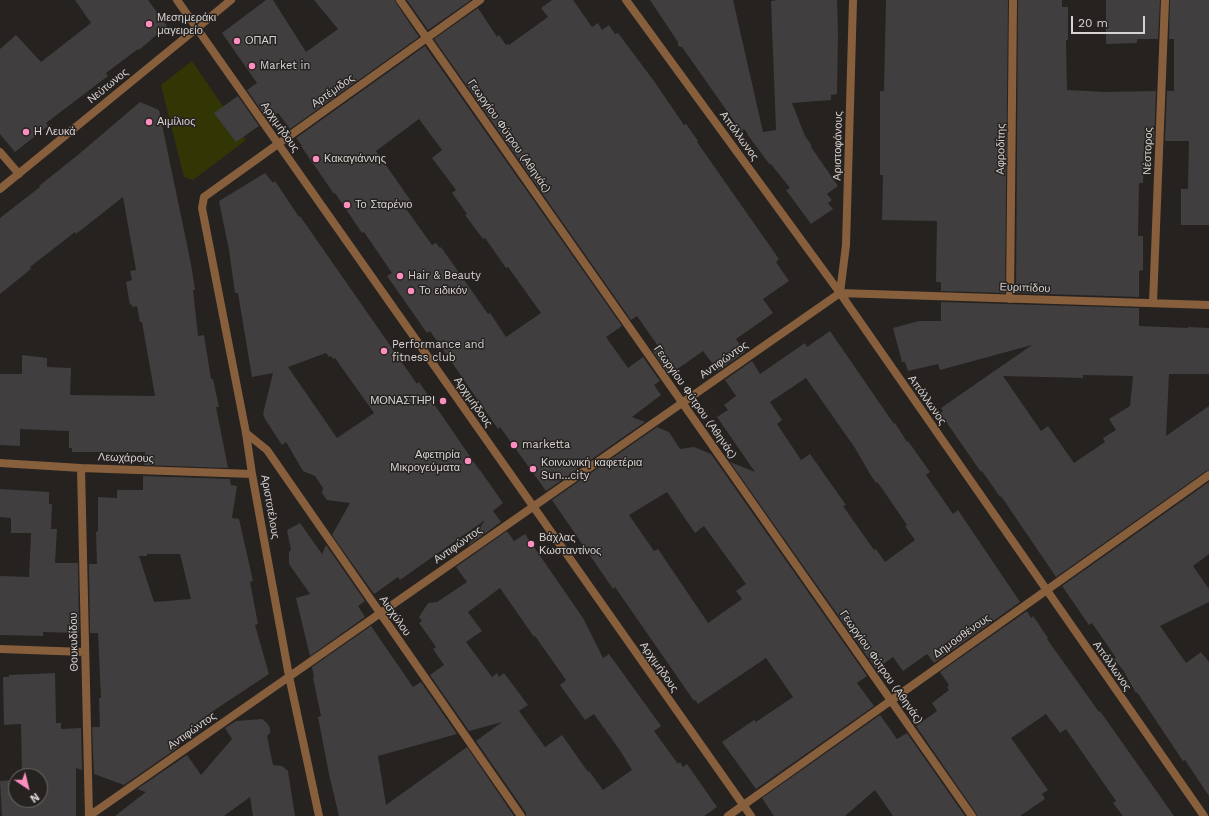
<!DOCTYPE html>
<html>
<head>
<meta charset="utf-8">
<style>
	body { margin:0 }
	#map { position:relative; width:1209px; height:816px; overflow:hidden; background:#262220; font-family:"Work Sans",sans-serif }
	canvas { display:block }
	.north { position:absolute; left:8px; top:768px; width:40px; height:40px; box-sizing:border-box; background:#262220; border:1px solid #6c6967; border-radius:50%; rotate:145deg; font-size:11px; font-weight:700; line-height:16px; text-align:center; color:#d6d3d2 }
	.north::after { content:''; display:block; margin:auto; width:14px; height:18px; background:#fd8ec0; clip-path:polygon(50% 0,100% 100%,50% 72%,0 100%) }
	.scale { position:absolute; left:1071px; top:16px; width:74px; height:18px; box-sizing:border-box; border:2px solid #d6d3d2; border-top:0; padding-left:5px; font-size:12px; line-height:14px; white-space:nowrap; color:#d6d3d2; -webkit-text-stroke:3px #262220; paint-order:stroke }
</style>
</head>
<body>
<div id="map">
<canvas width="1209" height="816"></canvas>
<div class="north">N</div>
<div class="scale">20 m</div>
</div>
<script>
const g = document.querySelector('canvas').getContext('2d');
g.lineJoin = 'round';
function fillPath(path, color) { g.fillStyle = color; g.fill(path, 'evenodd'); }
function strokePath(path, color, width, dash) { g.strokeStyle = color; g.lineWidth = width; g.lineCap = dash ? 'butt' : 'round'; g.setLineDash(dash || []); g.stroke(path); }
function write(font, color, halo, rows, align = 'center') {
  g.font = font + ' "Work Sans",sans-serif'; g.lineWidth = 3; g.setLineDash([]); g.textBaseline = 'middle'; g.strokeStyle = halo; g.fillStyle = color; for (const [text, x, y, turn = 0] of rows) {
    g.save(); g.translate(x, y); g.rotate((+turn || 0) * Math.PI / 180); g.textAlign = isNaN(turn) ? turn : align; if (halo) g.strokeText(text, 0, 0); g.fillText(text, 0, 0); g.restore();
  }
}
const green = new Path2D(`
	M192,61l54,79 -53,40 -9,-3 -23,-92z`);
const building = new Path2D(`
	M75,0h73l19,26 -28,24 -1,-1 -32,24 2,3 -62,47 2,3 -33,26 -15,-18v-85l16,-14 25,27 50,-39z
	M266,0h7l33,52 32,-23 -24,-29h81l1,3 23,34 -129,92 -12,-16 -10,7 -21,-30 10,-7 -35,-50z
	M407,0h64l-43,30z
	M552,0h21l19,27 6,-4 4,7 7,-5 6,9 3,-1 36,48 30,44 2,-1 12,17 -1,1 82,117 -3,3 13,19 -26,18 10,14 -37,26 9,13 -27,19 -15,-20 -34,24 -17,-25 6,-4 -21,-30 -6,4 -197,-281 44,-31 19,29 2,-2 7,10 2,-1 1,1 39,-28 -7,-9z
	M650,0h83l30,132 13,-2 -5,-129 7,-1h59l1,33 -1,61 -6,1v5l-39,3 13,33 7,10 -1,1 27,39 -11,8 5,6 -4,3 5,6 -22,15 -25,-34 4,-2 -20,-25v2l-23,-31h1l-4,-5 -3,2 -59,-84 -4,-1v-4z
	M886,0h122l-3,293 -64,-2v-9h-5l1,-61 -55,-1 1,-45h-3v-84h4z
	M1018,0h44v7h6v33h-2l1,50 37,2 52,-1 -2,50h-10l-1,42h-4l-1,53h5v34l-4,1v26l-123,-4z
	M1106,0h54l-2,39h-21v4l-31,1z
	M1170,0h39v225h-28v-36h7l1,-48h-24l2,-50h7v-52h-5z
	M425,46l197,280 -16,11 22,31 15,-11 17,24 -6,4 7,10 -29,22 13,5 -99,69 -46,-64 -2,2 -68,-98 -3,2 -40,-57 5,-3 -28,-41 -2,1 -27,-40 -1,1 -33,-48h1l-6,-8zM419,119l23,31 -10,8 24,32 -4,3 15,21 -2,1 18,24 2,-1 21,30 2,-1 33,46 -35,24 -16,-24 -2,1 -47,-67 -1,1 -4,-5 -4,2 -28,-39 7,-5 -35,-50z
	M238,96l21,30 -23,16 -22,-29z
	M140,102l19,8 32,154 4,26h-2l5,46 6,-1 7,44h2l6,28h-3l12,61 -84,-3 1,-13h-73v-4h-3v-17l-49,-2v17l-20,-1v-71h22v-19l25,3v9l24,1 -1,27 85,1 -13,-74h-2l-3,-16 -5,1v-3l-2,1 -4,-23 6,-2 -2,-9 6,-1 -13,-73 -47,37 -1,-2 -45,35 1,2 -31,25v-76l40,-31 -1,-1 40,-32z
	M265,173l8,10 2,-2 24,36 1,-1 117,168 2,-2 61,89v-1l23,33 -10,8 8,11 -33,24 17,-26 -85,60 -2,-3 -24,17 -42,-59 18,-32 -23,-3 -5,-7 1,-5 -8,-12 -12,-5 -17,-29 -4,3 -17,-26 -2,-5 10,-41 -21,4 -14,-84h-3l-6,-43 -10,-49zM326,353l3,4 2,-1 2,3 2,-1 39,55 -37,25 -49,-71z
	M941,302l198,6v18l49,2v-1l21,1v46h-40l-3,62 43,-30v64l-3,1 -150,106 -55,-81 -1,1 -18,-26 -1,1 -41,-59 3,-2 -2,-3 91,-63 -92,25 -2,-6 -30,7 -3,-9h-3l-9,-34 26,-7h22zM1083,375l50,1 -3,30 -21,13 7,11 -13,8 2,4 -31,21 -26,-37 -7,5 -38,-55 80,2z
	M830,331l64,93 1,-1 12,19 1,-1 22,31 -4,3 27,39 5,-4 62,92 -86,61 -7,-9 -24,17 -10,-14 -17,12 -146,-207 25,10 -38,-55 11,-7 -4,-5 12,-9 -11,-16 27,-19 8,13 45,-31 2,4zM806,378l49,70 15,26 6,9 1,-1 4,5 26,38 -2,1 10,14 -30,22 -9,-13 -2,1 -31,-44 3,-1 -36,-51 -9,6 -24,-36 5,-4 -12,-18z
	M657,427l12,5 11,17 14,-2 17,7 156,222 -10,7 17,23 -118,83 -34,-47 32,-22 2,2 37,-25 -27,-39 -68,46 -3,-4 -1,1 -79,-114 -2,2 -61,-89zM667,492l28,41 9,-7 42,58 -10,7 6,8 -34,24 -50,-74 -4,2 -25,-36z
	M143,476l87,3 1,6 6,1 -5,32 7,1 14,62 -3,1 8,42 -3,1 14,49 -56,37 -38,28 5,7 -56,39 -30,-11 -2,-47h8l-1,-29h2l-3,-65h-8l-1,-69h8l-1,-32 2,-1v-34l19,1v-8h26zM147,554h33l11,45 -37,3 -15,-46h8z
	M1209,482v72l-16,12 16,23v13l-49,24 26,37 15,-11 8,10v134l-24,-36 -2,1 -46,-69 -1,1 -13,-23 -9,-11 2,-1 -24,-35 -3,2 -27,-39z
	M0,489l49,3v12h3l-1,25h6l-2,34h23l1,70 -36,-1v4l-43,-1v-59l29,1 2,-44h-20v-15l-11,-1z
	M300,523l22,31 4,-9 39,56 -7,5 7,11 -55,39 -14,-58 14,-4 -21,-30v-12l2,-2 -4,-20z
	M507,531l7,10 11,-7 58,84 20,40 6,-4 52,72 -7,5 24,33 2,-2 3,5 4,-3 30,43 -13,9h-178v-3l-50,-72 26,-19 -33,9 -39,-56 14,-10 -11,-16 3,-2 -17,-24 3,-2 -3,-4 9,-14 9,-1 30,-20 -11,-15zM500,588l34,49 1,-1 31,44 -6,5 25,35 9,-6 27,38 11,18 -29,20 -14,-19 -1,1 -26,-37 -17,12 -26,-36 9,-6 -24,-32 -5,4 -2,-4 -5,4 -26,-35 16,-11 -14,-19z
	M1027,611l4,7 2,-2 15,22 -1,1 37,52 15,21 1,-1 74,105h-51l-10,-13 3,-2 -50,-72 -6,4 -14,-19 -35,24 37,52 -6,4 3,5 -25,17h-43l-1,-3 -60,-87 21,-15 -5,-8 17,-13 -2,-3 2,-2 -9,-13z
	M371,626l42,61 8,-5 36,52 -79,22 8,49 81,-58 47,69h-175l-10,-42 -11,-57 3,-1 -8,-38 1,-1 -2,-10z
	M55,673l1,50h5v6l20,-1 1,42 -6,-2v48h-74l-2,-35 16,-1v20h24v-24h-18l-1,-52 -17,1 -1,-48h6v-2z
	M880,715l17,24 10,-6 58,83h-72l-18,-26 -30,26h-71l-12,-18z
	M262,719l5,4 3,5v5l-3,3 6,29 9,1 6,5 7,45h-42l-3,-19 -26,19h-109l31,-24 -9,-3 50,-34 14,20 31,-36 -7,-11 11,-7z`);
const minor = new Path2D(`
	M400,0l572,816
	M626,0l214,293 364,523
	M278,144l-74,53 -2,11 44,225 6,41 37,202 30,140
	M0,152l19,22
	M0,189l197,-161
	M840,293l369,12
	M840,293l6,-48 7,-245
	M1010,299l3,-299
	M1153,303l12,-303
	M246,433l21,17 254,366
	M0,463l81,5 171,6
	M81,468l8,348
	M0,649l85,3
	M89,816l751,-523
	M728,816l481,-341`);
const tertiary = new Path2D(`
	M177,0l574,816
	M197,28l34,-28
	M278,144l202,-144`);
const markers = [
	[149,24,4,"#fd8ec0"],
	[237,41,4,"#fd8ec0"],
	[252,66,4,"#fd8ec0"],
	[149,122,4,"#fd8ec0"],
	[26,132,4,"#fd8ec0"],
	[316,159,4,"#fd8ec0"],
	[347,205,4,"#fd8ec0"],
	[400,276,4,"#fd8ec0"],
	[411,291,4,"#fd8ec0"],
	[384,351,4,"#fd8ec0"],
	[443,401,4,"#fd8ec0"],
	[514,445,4,"#fd8ec0"],
	[468,461,4,"#fd8ec0"],
	[533,469,4,"#fd8ec0"],
	[531,544,4,"#fd8ec0"]
];
const poiNames = [
	["Μεσημεράκι",157,18],
	["μαγειρείο",157,31],
	["ΟΠΑΠ",245,41],
	["Market in",260,66],
	["Αιμίλιος",157,122],
	["Η Λευκά",34,132],
	["Κακαγιάννης",324,159],
	["Το Σταρένιο",355,205],
	["Hair & Beauty",408,276],
	["Το ειδικόν",419,291],
	["Performance and",392,345],
	["fitness club",392,358],
	["ΜΟΝΑΣΤΗΡΙ",435,401,"right"],
	["marketta",522,445],
	["Αφετηρία",460,455,"right"],
	["Μικρογεύματα",460,468,"right"],
	["Κοινωνική καφετέρια",541,463],
	["Sun...city",541,476],
	["Βάχλας",539,538],
	["Κωσταντίνος",539,551]
];
const streetNames = [
	["Νεύτωνος",108,86,-39],
	["Αρτέμιδος",333,91,-35],
	["Αρχιμήδους",280,127,55],
	["Γεωργίου Φύτρου (Αθηνάς)",509,136,55],
	["Απόλλωνος",739,136,54],
	["Αριστοφάνους",838,146,-89],
	["Αφροδίτης",1001,149,-89],
	["Νέστορος",1148,151,-88],
	["Ευριπίδου",1025,288,2],
	["Αντιφώντος",724,360,-35],
	["Απόλλωνος",927,400,55],
	["Αρχιμήδους",473,402,55],
	["Γεωργίου Φύτρου (Αθηνάς)",695,402,55],
	["Λεωχάρους",126,458,2],
	["Αριστοτέλους",270,507,80],
	["Αντιφώντος",458,545,-35],
	["Αισχύλου",395,616,55],
	["Δημοσθένους",962,636,-35],
	["Θουκυδίδου",74,642,-91],
	["Απόλλωνος",1112,666,55],
	["Αρχιμήδους",659,667,55],
	["Γεωργίου Φύτρου (Αθηνάς)",881,667,55],
	["Αντιφώντος",192,731,-35]
];
fillPath(green, '#323604');
fillPath(building, '#413e40');
strokePath(minor, '#885f3c', 8);
strokePath(tertiary, '#885f3c', 8);
for (const [x, y, r, color] of markers) { const dot = new Path2D(); dot.arc(x, y, r, 0, 2 * Math.PI); g.fillStyle = color; g.fill(dot); strokePath(dot, '#262220', 1.5); }
write('11px', '#d6d3d2', '#262220', poiNames, 'left');
write('11px', '#d6d3d2', '#262220', streetNames);
</script>
</body>
</html>
